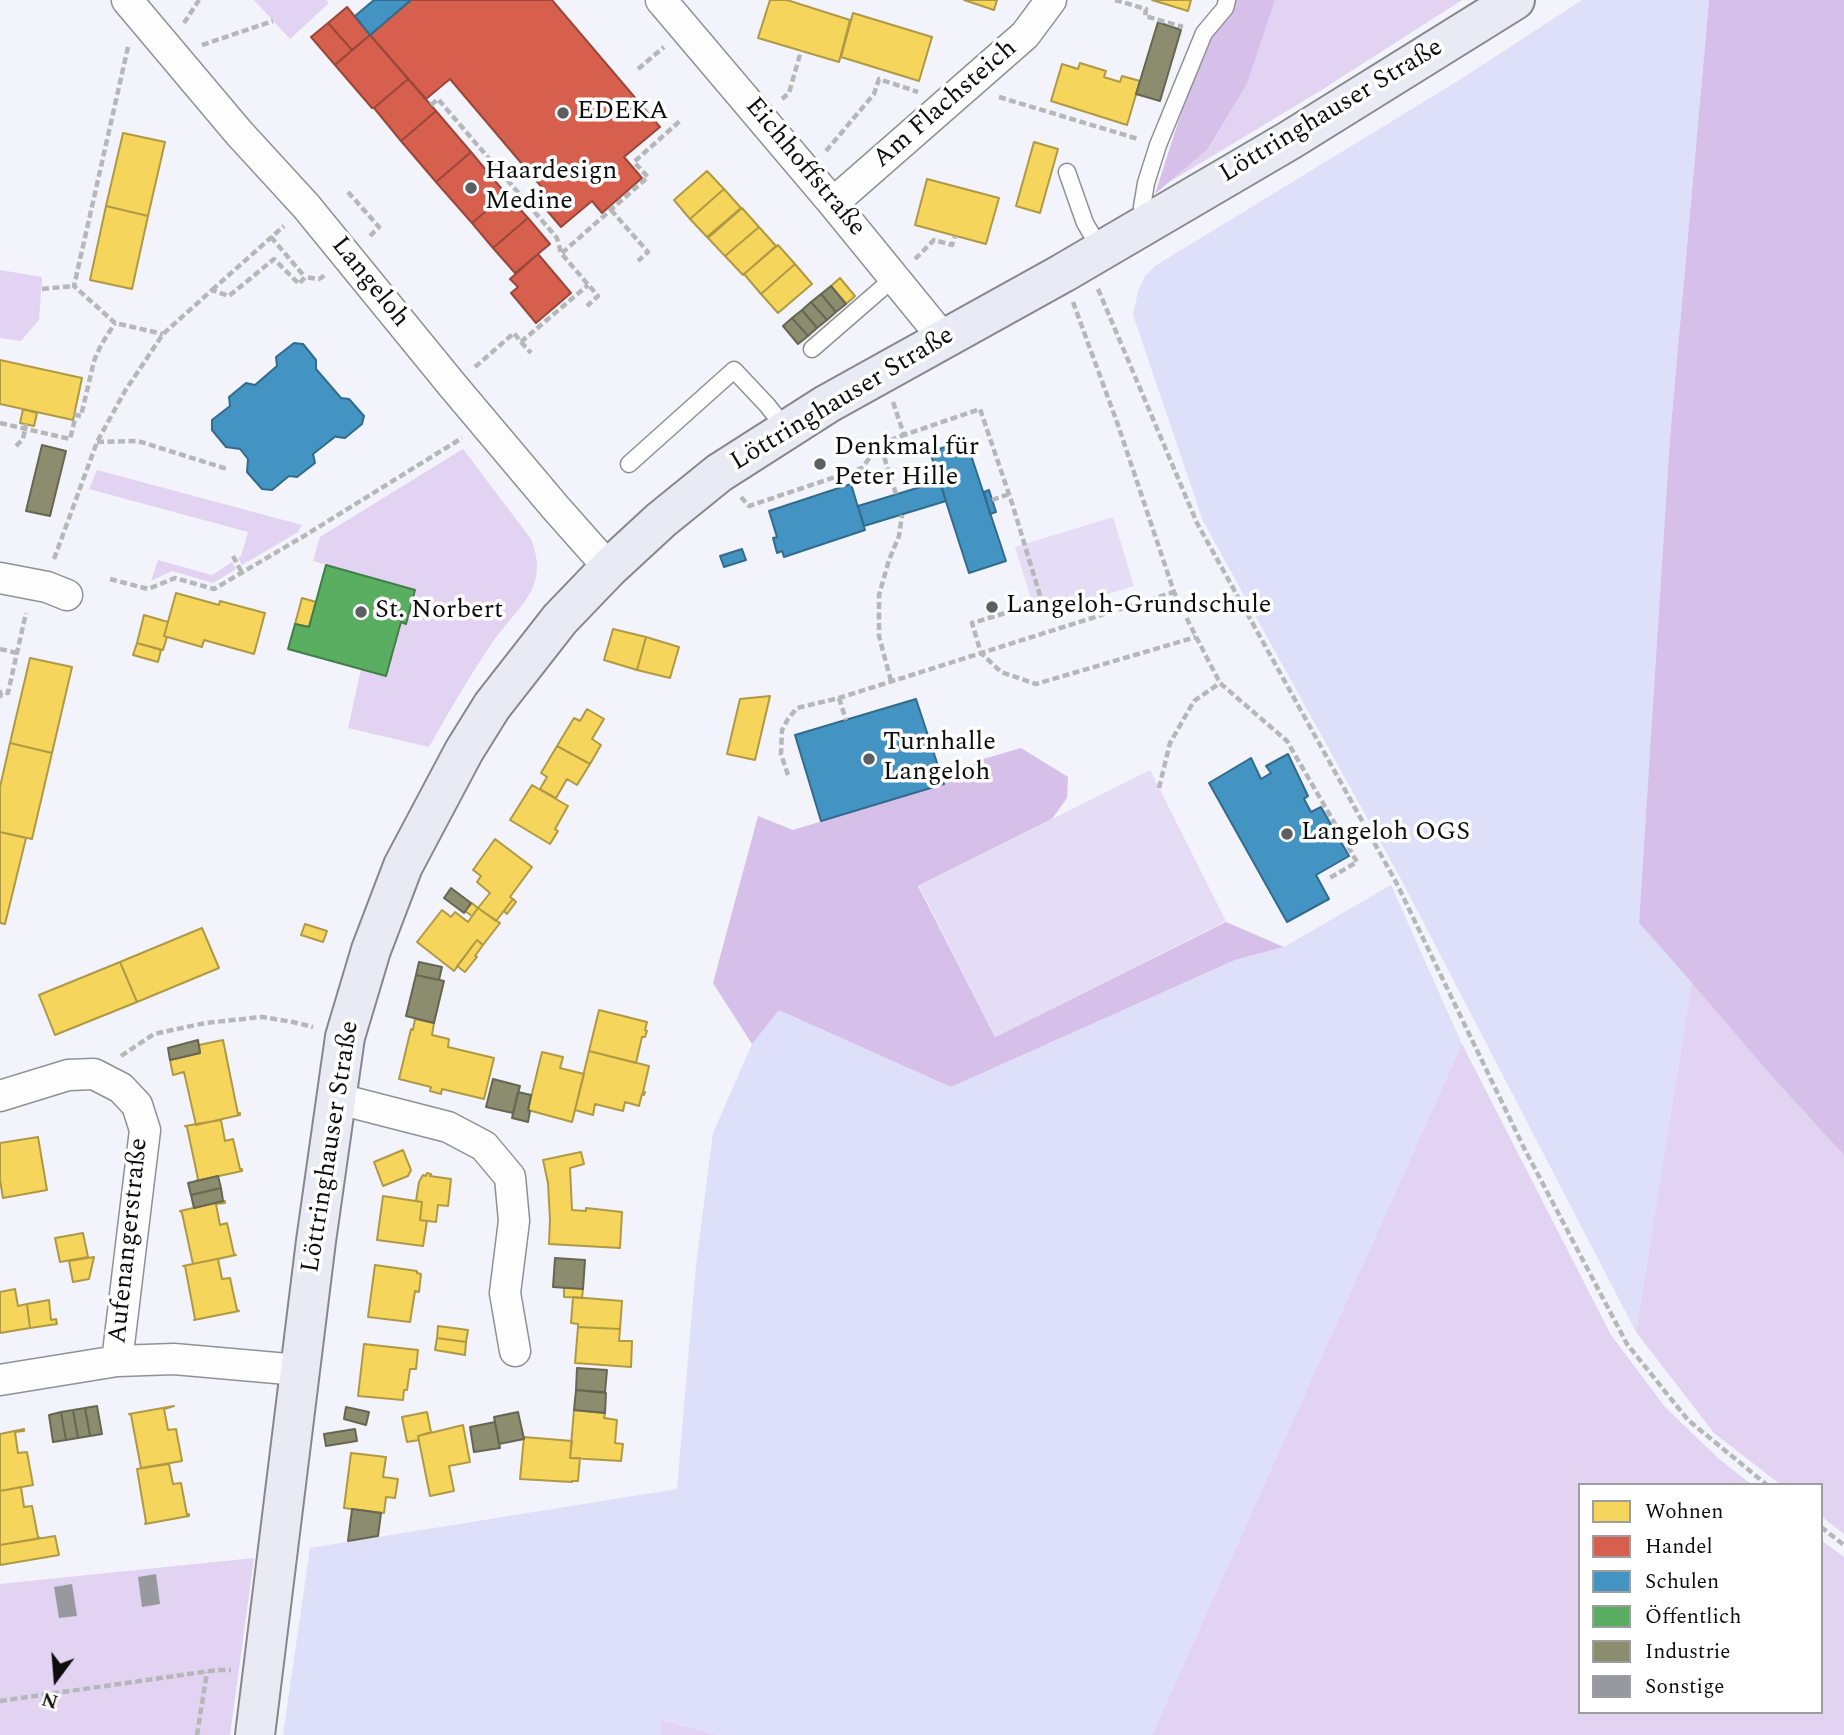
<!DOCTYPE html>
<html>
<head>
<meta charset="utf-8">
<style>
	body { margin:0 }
	#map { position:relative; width:1844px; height:1735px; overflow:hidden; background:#f2f3fb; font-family:Spectral,serif }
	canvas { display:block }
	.legend { position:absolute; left:1578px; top:1483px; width:245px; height:231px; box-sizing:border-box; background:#fff; border:2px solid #9e9e9e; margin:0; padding:9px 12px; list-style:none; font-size:21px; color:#0d0d0d }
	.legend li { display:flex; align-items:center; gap:14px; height:35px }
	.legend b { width:35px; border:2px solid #9e9e9e }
	.north { position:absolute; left:21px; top:1644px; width:70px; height:70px; -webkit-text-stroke:5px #fff; paint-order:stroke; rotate:196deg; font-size:19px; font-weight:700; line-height:28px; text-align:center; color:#0d0d0d }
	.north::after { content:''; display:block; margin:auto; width:24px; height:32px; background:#0d0d0d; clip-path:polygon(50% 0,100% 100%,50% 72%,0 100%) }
</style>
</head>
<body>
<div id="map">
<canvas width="1844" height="1735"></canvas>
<ul class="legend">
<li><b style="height:19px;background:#f6d55c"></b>Wohnen</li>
<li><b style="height:19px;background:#d6604d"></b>Handel</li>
<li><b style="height:19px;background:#4393c3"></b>Schulen</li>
<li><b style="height:19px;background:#5aae61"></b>Öffentlich</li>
<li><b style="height:19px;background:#8c8c6e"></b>Industrie</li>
<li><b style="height:19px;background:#98999e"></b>Sonstige</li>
</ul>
<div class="north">N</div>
</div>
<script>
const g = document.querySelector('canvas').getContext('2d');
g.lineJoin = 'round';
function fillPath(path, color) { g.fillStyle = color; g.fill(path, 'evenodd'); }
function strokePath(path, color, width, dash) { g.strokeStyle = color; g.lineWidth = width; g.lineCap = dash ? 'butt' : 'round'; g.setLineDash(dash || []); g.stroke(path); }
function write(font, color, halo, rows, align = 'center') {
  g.font = font + ' Spectral,serif'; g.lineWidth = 7; g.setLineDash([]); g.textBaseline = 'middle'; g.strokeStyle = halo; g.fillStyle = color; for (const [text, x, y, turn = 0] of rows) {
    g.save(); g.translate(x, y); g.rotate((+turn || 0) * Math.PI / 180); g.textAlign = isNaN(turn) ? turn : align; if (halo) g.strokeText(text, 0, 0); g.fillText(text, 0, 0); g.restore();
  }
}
const farmland = new Path2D(`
	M1582,0h127l-39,437 -31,486 53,58 -56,351 -234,-451 -199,-360 -70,-206 5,-24 7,-15 10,-10 306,-187z
	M1391,885l71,159 -310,691h-434l-55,-15 -2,15h-378l27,-187 367,-59 19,-224 17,-132 39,-89 27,-35 172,78 284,-127 49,-13z`);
const green = new Path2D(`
	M254,0h72l3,3 -39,36z
	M1275,0h187l-142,91 -154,93 43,-36 38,-64z
	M0,270l42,7 -3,43 -18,21 -21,-3z
	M463,449l68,90c6,16 9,31 2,48 -6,15 -28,38 -39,53 -24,35 -44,70 -65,107l-81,-19 13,-59 25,7 15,-54 5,2 9,-34 -102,-29 7,-24z
	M97,470l205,55 -4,7 -56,33 -4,-7 3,-2 7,-24 -159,-43z
	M158,560l54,15 20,-13 4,7 -23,14 -41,-12 -21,10z
	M1692,981l116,136 36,38v379l-23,-18v-31h-40l-67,-52 -78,-101z
	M1462,1044l149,291 54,72 54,52 33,26h-172v227h241v-172l23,17v178h-692z
	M254,1558l-24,177h-230v-151z
	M662,1720l56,15h-57z`);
const forest = new Path2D(`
	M1231,0h44l-28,84 -39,65 -53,45 56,-174z
	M1709,0h135v1155c-71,-74 -135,-155 -205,-232l31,-486z
	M1021,748l47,29 -1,21 -15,21 -134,67 77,151 231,-115 58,25 -49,13 -284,127 -172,-77 -27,34 -39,-61 45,-167 35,14 151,-46 36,-24z`);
const pitch = new Path2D(`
	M1113,517l21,69 -98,29 -21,-68z
	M1150,770l76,151 -231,116 -76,-151z`);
const homes = new Path2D(`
	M770,0h17l63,20 -11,42 -81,-24z
	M964,0h33l-3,10z
	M1152,0h39l-3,11z
	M853,13l79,24 -13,44 -78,-24z
	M1080,63l26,8 -2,6 16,5 2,-6 18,5 -13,44 -76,-24 11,-37 16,5z
	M123,133l42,9 -17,74 -42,-10z
	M1034,142l24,7 -18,64 -24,-7z
	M707,171l17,18 -34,30 -16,-19z
	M927,179l72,19 -13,46 -71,-19z
	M724,189l17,19 -34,29 -17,-18z
	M106,206l42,10 -16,73 -42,-9z
	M742,208l17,19 -34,29 -17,-18z
	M759,227l17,19 -33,29 -18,-19z
	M778,245l17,19 -34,30 -17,-20z
	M795,264l17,20 -34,29 -17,-19z
	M840,278l15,18 -9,8 -15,-18z
	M0,360l82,18 -9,42 -73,-16z
	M23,409l14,4 -3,13 -14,-3z
	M176,593l43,12 1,-4 45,12 -11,41 -50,-14 -2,7 -38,-11z
	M302,598l14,4 -7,25 -14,-3z
	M144,615l24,7 -4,14 3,1 -4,13 -26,-7z
	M613,629l33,8 -9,33 -33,-10z
	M646,637l33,10 -9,31 -33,-8z
	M137,643l24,7 -3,12 -25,-7z
	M30,658l42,9 -20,86 -42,-10z
	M770,696l-15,64 -28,-6 13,-55z
	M587,709l17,10 -12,20 9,6 -11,19 -33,-18 17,-28 6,3z
	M10,743l42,10 -20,86 -32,-7v-45z
	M557,746l33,18 -13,21 -10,-6 -11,19 -16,-9 7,-12 -6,-4z
	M532,785l36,21 -13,23 3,2 -8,13 -40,-24z
	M0,832l26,6 -21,86 -5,-1z
	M495,839l37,28 -22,30 3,2 -17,22 -18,-13 12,-15 -13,-11 4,-6 -8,-6z
	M513,899l3,3 -9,12 -3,-3z
	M472,903l6,5 -6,8 -7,-5z
	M478,908l22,15 -17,22 -6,-5 -23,31 -37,-29 25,-32 9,7 4,-5 13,10z
	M305,924l22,7 -4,11 -22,-7z
	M202,928l17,40 -82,34 -17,-40z
	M477,940l6,5 -8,11 2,1 -12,15 -8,-6z
	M120,962l17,40 -82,33 -16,-40z
	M599,1010l48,12 -2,8 2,1 -2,6h-3l-6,26 -47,-12z
	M415,1019l19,4 -2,12 17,4 -1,8 46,11 -10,41 -42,-10 -1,5 -11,-3 1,-4 -32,-8 12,-50 2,1z
	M223,1040l15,74 2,-1v2l-44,10 -12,-53 -11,3 -3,-15 30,-7 -1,-8z
	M589,1051l60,15 -6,26h2l-1,3 -2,-1 -3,12 -14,-4 -2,9 -28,-7 -2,11 -18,-5z
	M542,1052l21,5 -3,11 24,6 -12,48 -44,-12z
	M221,1120l4,21 8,-2 7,30h2v2l-46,10 2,-2 -11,-52 -2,-1z
	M38,1137l9,53 -44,8 -3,-18v-37z
	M403,1150l8,20 -3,6 -25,10 -9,-24z
	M581,1152l3,12 -14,4 2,42 14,1v-3l36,4 -2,36 -71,-4 1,-24 -2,-37 -5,-23z
	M427,1173l4,1 -1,2 21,3 -3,27 -10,-1 -2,17 -16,-2 2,-18 -6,-1 3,-19 4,-7 3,1z
	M383,1196l39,6 -2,18 7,1 -4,25 -46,-6z
	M225,1201v2l-9,1 4,21 7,-2 7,31 2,1 -53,11 10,-2 -11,-51 -2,-2z
	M83,1233l5,24 -28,5 -5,-24z
	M236,1255l-18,4 4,20 8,-1 7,32 2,1 -45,9 1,-1 -10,-53h-2z
	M94,1257l-5,22 -16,3 -4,-21z
	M375,1265l42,6v2l4,1 -2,18 -4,-1 -5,31 -42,-5z
	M564,1287l19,2 -1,9 -18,-1z
	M15,1289l3,17 9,-2 3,24 -30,5v-41z
	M573,1297l49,4 -2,28 -42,-2v-3l-7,-1z
	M49,1300l2,20 5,-1 1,5 -27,4 -3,-24z
	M438,1326l30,4 -2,12 -29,-4z
	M578,1327l42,2 -1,12h13l-1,26 -56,-4z
	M437,1338l29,4 -1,13 -30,-5z
	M364,1344l54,6 -2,19h-6l-3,21h-3l-1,10 -45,-4z
	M174,1406l-10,3 4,21 8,-1 6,32 -41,7 -10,-53 -2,-1z
	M574,1410l31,3 -1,5 13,2 -2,23 8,1 -2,17 -51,-3z
	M427,1412l4,20 -13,4 1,4 -12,2 -5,-25z
	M463,1425l7,37 -21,4 5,25 -24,5 -12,-60z
	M24,1429v2l-9,1 3,21 9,-1 6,33 -33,6v-57z
	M524,1437l48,4 -2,17h10l-2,23h-6v1l-52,-3z
	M351,1453l35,4 -3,20 15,2 -3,19 -9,-1 -2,16 -40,-5z
	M169,1464l4,20 8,-1 6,32 2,-1v2l-44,8 1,-2 -9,-53z
	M21,1487l3,20 8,-1 6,31 2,1 -40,7v-54z
	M55,1536l4,19 -59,10v-20z`);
const shops = new Path2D(`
	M411,0h141l108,127 -36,30 18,21 -40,35 -10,-12 -31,26 -24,-28 8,-8 -95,-112 -24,20 -56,-64z
	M347,7l23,28 -18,15 -24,-27z
	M328,23l24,27 -17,15 -24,-28z
	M370,35l38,44 -34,29h-2l-37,-43z
	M408,79l28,32 -35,30 -27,-33z
	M436,111l35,41 -35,30 -35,-41z
	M471,152l35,42 -34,29 -36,-41z
	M506,194l22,24 -35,30 -21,-25z
	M528,218l22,26 -35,29 -22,-25z
	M538,254l33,39 -35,30 -25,-30 7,-6 -8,-8z`);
const schools = new Path2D(`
	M374,0h37l-41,35 -15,-19z
	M294,343l9,1 13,16v9l25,29 8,1 15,17 -2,8 -17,14 -8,-1 -1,-1 -23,18 2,9 -18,14 -8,-1 -17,14 -10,-1 -15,-17 1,-13 -8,-10 -14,-2 -14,-17v-10l18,-14 -1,-9 17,-14 9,2 22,-19 -1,-9z
	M966,440l40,121 -37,12 -39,-121z
	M940,481l6,20 -82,25 -6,-20z
	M851,484l14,46 -81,27 -2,-6 -5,2 -4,-15 4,-1 -8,-26z
	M989,490l7,22 -6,2 -6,-22z
	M742,549l4,11 -22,7 -4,-11z
	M916,699l28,85 -123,37 -26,-86z
	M1288,754l20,42 -4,3 7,13 10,-5 28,49 -33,19 13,24 -42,23 -78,-139 42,-25 10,21 10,-6 -5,-7z`);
const public = new Path2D(`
	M326,565l89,25 -9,34 -5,-2 -15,54 -98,-27 7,-25 14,3z`);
const industry = new Path2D(`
	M1158,22l23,8 -21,71 -24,-7z
	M831,286l15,18 -10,8 -15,-18z
	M821,294l15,18 -9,8 -16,-18z
	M811,302l16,18 -10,8 -15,-18z
	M802,310l15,18 -9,8 -16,-18z
	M792,318l16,18 -10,8 -15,-18z
	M42,445l24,6 -16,65 -24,-5z
	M451,888l20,15 -7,10 -20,-15z
	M419,962l23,5 -3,13 -23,-5z
	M416,975l28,6 -10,42 -28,-7z
	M198,1040l2,13 -30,7 -2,-12z
	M493,1079l27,7 -7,27 -27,-6z
	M518,1092l13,3 -3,15 2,1 -2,11 -16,-4z
	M218,1176l3,12 -30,7 -3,-12z
	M221,1188l2,13 -29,7 -3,-13z
	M555,1258l30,2 -2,29 -30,-2z
	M577,1368l30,2 -2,22 -29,-2z
	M576,1390l30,3 -1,20 -31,-3z
	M97,1406l5,28 -12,2 -5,-28z
	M346,1407l23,5 -3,13 -22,-6z
	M85,1408l5,28 -12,2 -5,-28z
	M73,1410l5,28 -12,2 -5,-28z
	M61,1412l5,28 -13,2 -4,-27z
	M518,1412l6,27 -25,5 -5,-27z
	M495,1422l5,26 -26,4 -4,-25z
	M355,1429l2,12 -31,5 -2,-12z
	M352,1509l29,4 -3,23 -30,5z`);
const building = new Path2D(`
	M156,1574l4,30 -18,3 -4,-30z
	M72,1584l5,32 -18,2 -5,-31z`);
const path = new Path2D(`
	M1115,0l31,9 -1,7 38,11
	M184,23l15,-23
	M202,45l71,-24
	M128,47l-54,239 41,37 48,11
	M638,69l26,-22
	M999,97l139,42
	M782,99l7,-6 12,-42
	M431,105l7,-6 119,139 4,15 37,43 -11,10
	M826,151l48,-57 5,-15 39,13
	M348,192l31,35 -10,10
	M611,210l37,42 -10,9
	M271,237l34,40
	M562,253l86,-76 -14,-15 47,-42
	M915,259l19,-19 18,5 3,-9
	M42,289l32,-3
	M1098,289l99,234 199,359 127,264 104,198 61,76 79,65
	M212,290l72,-64
	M1073,302l45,123 56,167 16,33 30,58 67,58 70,121 -29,17
	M521,342l10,11
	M475,367l39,-34 7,9 67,-57
	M893,402l11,33 76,-26 32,94 30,99 -70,21 9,30 20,19 35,12 160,-47
	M0,423l70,16 6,-24 5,1 13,-55 7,-16 14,-22
	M97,442l41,-1 89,28
	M16,446l7,-7 3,-15
	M896,494l-16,-50 24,-9
	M741,497l8,9 113,-38 18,-24
	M992,500l17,-6
	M233,556l9,17
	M54,559l43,-117 28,-51 38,-57 49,-44 17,6 45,-37 25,25 6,-7 14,2 6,-4
	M110,579l38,10 27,-11 39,11 90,-53 158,-98
	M0,649l17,4
	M891,681l-12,-45v-41l10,-35 10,-24 3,-21
	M0,698l1,-6 7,1 18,-80
	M839,698l7,22
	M788,775l-7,-21 1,-24 6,-11 9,-11 42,-10 335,-106
	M1159,788l11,-45 24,-42 26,-18
	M121,1056l33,-22 51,-11 57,-6 31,5 20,5
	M1821,1527l23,18
	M0,1701l217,-31h14
	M197,1735l10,-63`);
const lane = new Path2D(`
	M1067,172l18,51 16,27
	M1146,224l-4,-17 4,-24 12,-38 46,-112 21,-25 2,-8
	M812,349l83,-72
	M629,464l105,-94 33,35 19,24`);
const street = new Path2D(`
	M127,0l112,133 67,73 147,180 102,121 54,61
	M661,0l172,203 111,136
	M833,203l192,-168 26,-35
	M0,578l47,9 20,8
	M0,1096l68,-21 26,-1 27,14 16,17 8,25 -28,231
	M335,1098l113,29 36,19 26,31 4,44 -9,72 10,58
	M0,1380l117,-19 57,-2 125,11`);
const secondary = new Path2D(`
	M255,1735l61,-494 29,-204 26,-87 32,-84 61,-115 28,-45 68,-87 49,-51 52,-48 58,-47 108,-69 236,-131 227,-133 225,-140`);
const markers = [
	[563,113,7,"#5d5e60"],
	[471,188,7,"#5d5e60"],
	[820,464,7,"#5d5e60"],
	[992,607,7,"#5d5e60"],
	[361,612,7,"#5d5e60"],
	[869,759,7,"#5d5e60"],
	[1287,834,7,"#5d5e60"]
];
const streetNames = [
	["Am Flachsteich",946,105,-41],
	["Löttringhauser Straße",1332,112,-31],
	["Eichhoffstraße",804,168,50],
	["Langeloh",369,283,51],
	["Löttringhauser Straße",843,400,-31],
	["Löttringhauser Straße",332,1147,-81],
	["Aufenangerstraße",130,1241,-84]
];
const poiNames = [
	["EDEKA",577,113],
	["Haardesign",485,173],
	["Medine",485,203],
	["Denkmal für",834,449],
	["Peter Hille",834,479],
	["Langeloh-Grundschule",1006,607],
	["St. Norbert",375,612],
	["Turnhalle",883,744],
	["Langeloh",883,774],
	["Langeloh OGS",1301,834]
];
fillPath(farmland, '#dedff8');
fillPath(green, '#e1d3f1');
fillPath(forest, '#d6c0e9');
fillPath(pitch, '#e5dcf5');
fillPath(homes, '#f6d55c');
strokePath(homes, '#b09944', 2);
fillPath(shops, '#d6604d');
strokePath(shops, '#9a473a', 2);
fillPath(schools, '#4393c3');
strokePath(schools, '#336b8c', 2);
fillPath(public, '#5aae61');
strokePath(public, '#437e48', 2);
fillPath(industry, '#8c8c6e');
strokePath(industry, '#666651', 2);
fillPath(building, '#98999e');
strokePath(lane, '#909194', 19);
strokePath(street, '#909194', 33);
strokePath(secondary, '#87878b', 42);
strokePath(path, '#b6b7b8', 4.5, [7, 3.5]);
strokePath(lane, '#fdfdfe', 16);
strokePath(street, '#fdfdfe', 30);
strokePath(secondary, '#eaeaf5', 38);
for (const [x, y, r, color] of markers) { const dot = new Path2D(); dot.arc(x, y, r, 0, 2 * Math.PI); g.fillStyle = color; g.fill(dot); strokePath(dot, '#fff', 2.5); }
write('26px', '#0d0d0d', '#fff', streetNames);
write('26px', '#0d0d0d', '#fff', poiNames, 'left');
</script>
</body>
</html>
